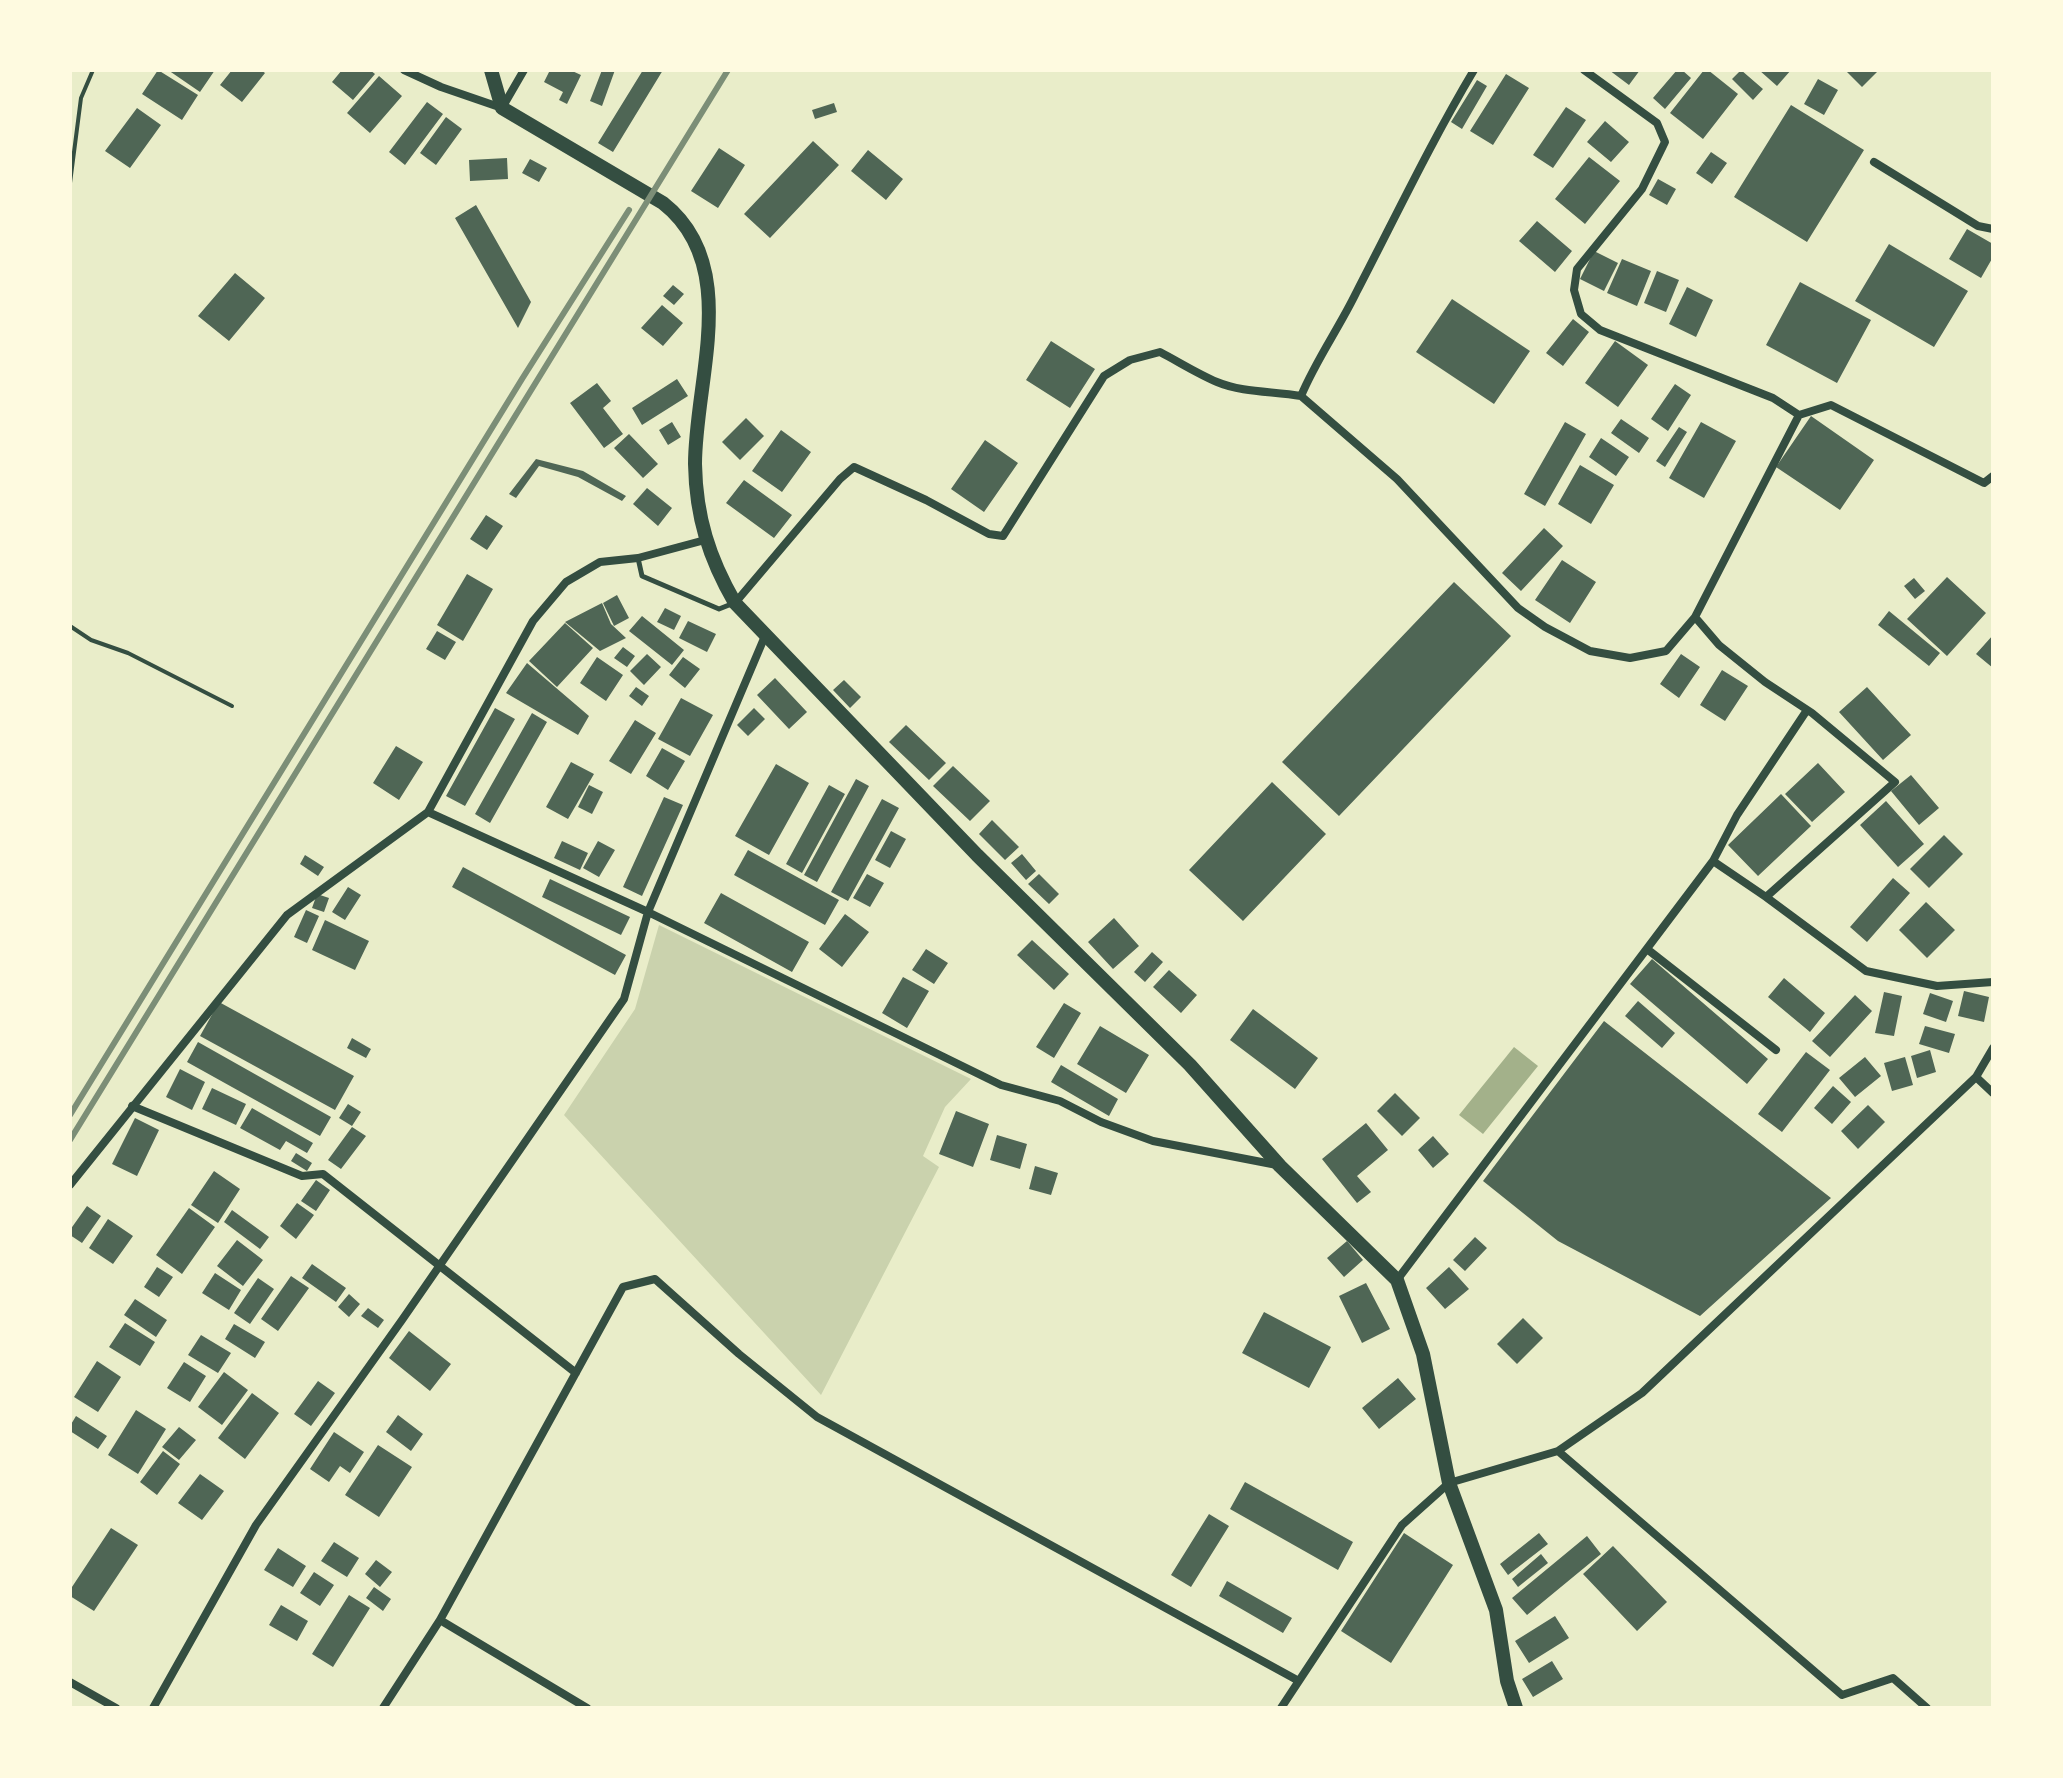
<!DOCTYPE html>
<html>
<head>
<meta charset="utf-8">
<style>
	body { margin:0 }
	#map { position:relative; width:2063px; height:1778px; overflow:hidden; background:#e9edc9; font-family:"Zilla Slab",serif }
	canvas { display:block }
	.frame { position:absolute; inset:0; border:72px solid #fefae0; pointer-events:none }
</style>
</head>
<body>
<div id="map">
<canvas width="2063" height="1778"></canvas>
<div class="frame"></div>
</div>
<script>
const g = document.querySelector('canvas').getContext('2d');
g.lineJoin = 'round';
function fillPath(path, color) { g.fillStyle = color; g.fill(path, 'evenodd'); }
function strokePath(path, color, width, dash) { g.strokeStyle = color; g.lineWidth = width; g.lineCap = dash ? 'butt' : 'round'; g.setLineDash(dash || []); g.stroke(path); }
const green = new Path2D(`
	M659,925l312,154 -26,28 -22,49 16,11 -118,228 -257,-280 71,-106z`);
const water = new Path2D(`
	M1514,1047l24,19 -55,68 -24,-19z`);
const building = new Path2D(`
	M158,70l40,25 -16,25 -40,-26z
	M168,70h47l-15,22z
	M232,70h29l4,3 -23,29 -22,-17z
	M342,70h28l5,4 -22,26 -21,-18z
	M550,70h20l11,5 -14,29 -8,-4 4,-8 -19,-10z
	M602,70h13l-13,36 -12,-5z
	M643,70h20l-50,82 -15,-9z
	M1609,70h31l-11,15z
	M1677,70h5l9,8 -26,31 -12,-11z
	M1704,70h4l30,24 -35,45 -33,-26z
	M1741,70l22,19 -10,11 -21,-21z
	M1759,70h32l-14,16z
	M1845,70h34l-17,17z
	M1506,74l23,14 -36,57 -23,-14z
	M379,76l23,20 -32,37 -23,-20z
	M1818,79l20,11 -14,25 -20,-11z
	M1477,80l10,6 -25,43 -11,-7z
	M427,102l16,12 -38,51 -16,-13z
	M834,103l3,9 -22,7 -3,-9z
	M1791,105l73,45 -57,92 -73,-45z
	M1566,107l20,13 -33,48 -20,-13z
	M137,108l24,17 -31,43 -25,-17z
	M446,117l16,12 -26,36 -16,-12z
	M1605,121l24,21 -18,20 -24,-20z
	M813,141l26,24 -69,73 -26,-24z
	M719,148l26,17 -27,43 -27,-17z
	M868,150l35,29 -17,21 -35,-29z
	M1711,152l16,11 -15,21 -16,-11z
	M1589,157l31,24 -35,43 -30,-25z
	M507,158l1,21 -38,2 -1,-21z
	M530,159l17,9 -8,14 -17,-9z
	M1658,179l18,10 -9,16 -18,-10z
	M476,205l55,97 -13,26 -63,-110z
	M1537,221l35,30 -17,21 -36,-31z
	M1967,229l26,15v13l-12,21 -32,-19z
	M1889,244l79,47 -34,56 -79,-46z
	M1594,251l24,12 -14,28 -24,-12z
	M1622,259l29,12 -14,35 -30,-13z
	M1657,271l22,9 -13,32 -22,-9z
	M235,273l30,25 -36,43 -31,-25z
	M1800,282l71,38 -34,63 -71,-38z
	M673,285l11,9 -10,11 -11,-9z
	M1687,287l26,13 -17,37 -27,-13z
	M1452,299l78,52 -36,53 -78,-52z
	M662,305l21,18 -20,23 -22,-18z
	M1573,319l16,13 -26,34 -17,-13z
	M1051,341l44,28 -25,39 -44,-28z
	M1615,341l33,24 -30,42 -33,-24z
	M677,379l11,17 -46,29 -10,-17z
	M597,383l14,18 -8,7 20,26 -19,14 -34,-45z
	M1675,384l16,11 -23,36 -17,-12z
	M1811,416l63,44 -34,50 -64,-43z
	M746,418l18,18 -24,24 -18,-18z
	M1621,419l28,19 -10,15 -28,-20z
	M672,422l9,15 -13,8 -9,-15z
	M1565,422l21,12 -41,72 -21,-12z
	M1701,422l35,19 -32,57 -35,-20z
	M1679,427l8,5 -22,35 -9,-6z
	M781,430l30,22 -29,40 -30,-21z
	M629,434l29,30 -15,14 -29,-30z
	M1601,438l28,19 -13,19 -27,-19z
	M985,440l33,23 -34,49 -33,-23z
	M536,459l47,12 43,25 -4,5 -44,-24 -39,-11 -23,32 -7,-4z
	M1580,465l34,20 -23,39 -33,-20z
	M744,480l48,35 -18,23 -48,-35z
	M647,488l25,20 -14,18 -25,-22z
	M486,515l17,11 -16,24 -17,-11z
	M1544,528l19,18 -42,45 -19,-18z
	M1562,560l34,22 -26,41 -35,-23z
	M467,574l26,15 -30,52 -26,-16z
	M1947,577l39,36 -39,43 -40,-37z
	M1914,578l11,13 -10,8 -11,-13z
	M1454,582l57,54 -172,180 -57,-54z
	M617,595l12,23 -15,8 -11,-23z
	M602,603l9,21 15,14 -26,13 -35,-29z
	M665,608l16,8 -7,14 -17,-8z
	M1889,611l51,42 -11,13 -51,-41z
	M642,616l42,34 -12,15 -43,-34z
	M688,621l28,13 -9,18 -28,-14z
	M565,623l28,25 -36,39 -28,-26z
	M437,631l19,11 -11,18 -19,-11z
	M1993,635v33l-17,-14z
	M623,647l12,9 -8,11 -13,-9z
	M647,654l14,13 -17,18 -14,-14z
	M1681,654l19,13 -21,31 -19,-14z
	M597,657l26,18 -17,26 -26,-18z
	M683,657l17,12 -15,19 -16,-13z
	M527,663l62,53 -11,19 -72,-42z
	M1722,670l26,16 -23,35 -25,-16z
	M775,678l32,34 -18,17 -32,-34z
	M844,680l17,17 -11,11 -17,-18z
	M636,687l13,9 -7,10 -13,-10z
	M1867,687l44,48 -28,25 -44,-48z
	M681,698l32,17 -23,41 -32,-17z
	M495,708l20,11 -50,87 -19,-10z
	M754,708l11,11 -17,17 -11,-11z
	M532,713l15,9 -57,101 -15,-9z
	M635,720l21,13 -25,41 -22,-13z
	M906,725l40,38 -17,17 -40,-38z
	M396,746l27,16 -24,38 -26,-17z
	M662,748l23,13 -17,29 -22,-14z
	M571,762l23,12 -26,45 -22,-12z
	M1818,763l27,29 -33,30 -27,-28z
	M776,764l33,19 -40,72 -34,-19z
	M953,766l37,35 -20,20 -37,-35z
	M1911,775l28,33 -20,17 -28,-34z
	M856,779l13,7 -52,96 -13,-7z
	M1272,782l54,52 -83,87 -54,-51z
	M589,785l14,7 -11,22 -14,-7z
	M829,785l16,9 -43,79 -16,-9z
	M1781,794l30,32 -53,50 -30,-31z
	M664,797l19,8 -41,91 -19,-9z
	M882,799l17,9 -51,93 -17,-9z
	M1886,801l38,43 -26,23 -38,-42z
	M992,820l27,27 -14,13 -26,-26z
	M891,831l15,8 -16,29 -15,-8z
	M1944,835l19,19 -34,34 -19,-19z
	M562,841l26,12 -8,17 -26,-12z
	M598,841l17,9 -16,27 -16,-9z
	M748,850l91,50 -14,25 -91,-50z
	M1022,854l14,17 -10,9 -15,-17z
	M305,855l19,12 -6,9 -18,-12z
	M463,867l163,88 -11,20 -163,-88z
	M867,874l17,9 -14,24 -17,-9z
	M1039,874l20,20 -10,10 -21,-20z
	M1893,878l17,15 -43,49 -17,-15z
	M550,879l80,38 -9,18 -79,-38z
	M348,887l13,8 -16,25 -13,-8z
	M721,893l88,49 -17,30 -88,-49z
	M317,894l12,4 -5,14 -12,-4z
	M1926,902l29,28 -28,28 -28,-28z
	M306,910l13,6 -12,27 -13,-6z
	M845,914l24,18 -27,35 -23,-18z
	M1114,918l25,28 -26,23 -25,-27z
	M325,920l44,21 -14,29 -43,-20z
	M1032,940l37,34 -15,16 -37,-35z
	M926,949l22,14 -14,21 -22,-14z
	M1152,952l11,10 -18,20 -11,-10z
	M1652,959l116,100 -21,25 -117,-100z
	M1169,970l28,25 -16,18 -28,-26z
	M903,977l26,14 -22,37 -25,-15z
	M1784,978l41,35 -15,19 -42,-35z
	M1964,991l25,6 -5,25 -26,-6z
	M1884,992l18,4 -8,40 -19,-3z
	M1930,993l23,8 -7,21 -23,-8z
	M1855,995l17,16 -42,46 -18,-16z
	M1638,1001l37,32 -13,15 -37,-32z
	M219,1002l135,74 -19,34 -135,-74z
	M1064,1003l17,10 -27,45 -18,-11z
	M1253,1009l65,49 -23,31 -65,-49z
	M1604,1021l227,177 -131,118 -142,-75 -75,-60z
	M1100,1026l49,29 -23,38 -49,-29z
	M1925,1026l30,8 -6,19 -30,-9z
	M352,1038l19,11 -5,9 -19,-10z
	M198,1042l133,75 -11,19 -133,-74z
	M1930,1050l6,22 -19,6 -6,-22z
	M1806,1052l24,18 -48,62 -24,-18z
	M1865,1057l16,19 -26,21 -16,-19z
	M1905,1057l8,28 -21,6 -8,-28z
	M1061,1065l57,34 -9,17 -58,-34z
	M180,1069l25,13 -13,28 -26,-13z
	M1833,1086l18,16 -19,22 -18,-16z
	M212,1088l34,16 -10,21 -34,-16z
	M1395,1093l25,25 -18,18 -25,-25z
	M348,1104l13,8 -9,14 -13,-8z
	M1868,1105l17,17 -27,27 -17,-18z
	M252,1108l61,35 -6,10 -21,-12 -6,9 -40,-22z
	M956,1111l33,13 -16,43 -34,-13z
	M135,1118l24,12 -22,46 -25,-12z
	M1366,1123l22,27 -31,26 14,16 -14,11 -35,-44z
	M352,1127l14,9 -25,33 -13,-9z
	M997,1135l30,9 -7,25 -30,-9z
	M1433,1136l16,18 -16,14 -15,-18z
	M296,1153l16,10 -5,8 -16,-10z
	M1035,1166l23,7 -7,22 -22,-6z
	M214,1171l26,18 -22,34 -27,-18z
	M316,1180l14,10 -14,21 -15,-10z
	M297,1203l17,12 -18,24 -16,-13z
	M87,1206l14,10 -19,27 -12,-8v-5z
	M189,1208l26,19 -33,47 -26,-19z
	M232,1210l37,27 -9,12 -36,-27z
	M108,1219l25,17 -20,28 -24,-16z
	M1475,1237l12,11 -22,23 -12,-11z
	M237,1240l26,20 -20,26 -26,-20z
	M1347,1241l16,19 -19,17 -17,-19z
	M312,1264l34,24 -10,14 -34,-24z
	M157,1267l16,10 -14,20 -15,-10z
	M1449,1267l20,22 -24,20 -19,-21z
	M215,1273l26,17 -12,20 -27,-17z
	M291,1276l18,12 -31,43 -17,-12z
	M258,1278l16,11 -24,35 -16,-11z
	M1366,1283l24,46 -28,14 -23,-47z
	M349,1294l11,10 -11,13 -11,-10z
	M135,1299l32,21 -11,17 -32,-22z
	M368,1308l16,12 -6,8 -17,-12z
	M1264,1312l67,35 -22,41 -67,-35z
	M1523,1318l20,20 -26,26 -20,-20z
	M125,1323l30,19 -15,24 -31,-19z
	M234,1324l31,18 -10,16 -30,-19z
	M409,1331l42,33 -21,27 -41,-33z
	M201,1335l30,18 -13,20 -30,-18z
	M97,1361l24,16 -23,35 -24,-15z
	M184,1362l22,14 -16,26 -23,-14z
	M224,1372l24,18 -26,35 -24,-18z
	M1398,1378l18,21 -37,30 -17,-21z
	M318,1381l17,12 -24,33 -17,-12z
	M252,1393l27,20 -34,46 -27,-21z
	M136,1410l30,19 -28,45 -30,-19z
	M398,1415l25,19 -12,17 -25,-19z
	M76,1416l31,20 -9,13 -28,-18v-5z
	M179,1427l17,13 -17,20 -17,-13z
	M334,1432l30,20 -14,21 -10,-7 -11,16 -19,-13z
	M378,1445l34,22 -33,50 -34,-22z
	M163,1451l17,13 -23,31 -17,-13z
	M200,1474l24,17 -22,29 -24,-17z
	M1245,1482l108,60 -15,28 -108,-61z
	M1209,1514l20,12 -38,61 -20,-12z
	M111,1528l27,17 -44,66 -24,-15v-6z
	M1404,1533l49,32 -62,98 -50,-32z
	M1539,1533l9,11 -40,31 -8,-11z
	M1587,1536l14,18 -74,61 -15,-17z
	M334,1542l25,16 -12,19 -26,-16z
	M1613,1546l54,56 -30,29 -54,-57z
	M278,1548l28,18 -13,21 -29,-17z
	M1541,1554l7,9 -30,24 -6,-8z
	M376,1560l16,12 -12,15 -15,-13z
	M314,1572l20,13 -14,21 -20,-13z
	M1227,1581l65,37 -9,15 -64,-37z
	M374,1587l17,12 -8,12 -17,-13z
	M349,1595l21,13 -37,59 -21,-13z
	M281,1605l27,16 -11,20 -28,-16z
	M1555,1616l14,22 -40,25 -14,-22z
	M1552,1661l11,18 -30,18 -11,-18z`);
const path = new Path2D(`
	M70,183l11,-85 12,-28
	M70,626l21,14 37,13 104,53`);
const service = new Path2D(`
	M638,558l4,18 77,33 15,-6`);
const minor = new Path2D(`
	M404,70l37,17 61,21 22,-38
	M1584,70l73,53 8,19 -23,47 -65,80 -3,21 7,24 19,16 173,68 26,17
	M1874,162l104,64 15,3
	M1301,396l96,83 121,129 27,19 45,24 40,7 36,-7 29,-34
	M735,603l105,-124 14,-12 72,33 63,34 14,2 101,-160 26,-16 30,-8c19,10 38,22 57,30 26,11 57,9 84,14 15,-36 38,-68 55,-103 39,-75 75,-151 118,-223
	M428,812l220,100 353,173 59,16 41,21 52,19 124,24
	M1713,861l24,-46 70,-105
	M1766,897l100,74 71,15 56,-4
	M1647,949l129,101
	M1976,1077l17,16
	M132,1106l170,70 21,-2 253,199
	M70,1185l217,-270 141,-103 105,-191 33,-39 34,-20 38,-4 67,-18
	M1397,1280l316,-419 53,36 129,-115 -83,-69 -47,-31 -46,-37 -24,-28 104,-202 32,-10 153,78 9,-7
	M1558,1451l284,244 51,-17 34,30
	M440,1620l147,88
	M70,1682l46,26
	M153,1708l103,-183 146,-205 222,-321 24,-87 117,-276
	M383,1708l57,-88 183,-333 32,-8 84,75 78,63 480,263
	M1281,1708l121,-183 47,-42 109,-32 84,-58 334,-316 17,-29`);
const secondary = new Path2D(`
	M491,70l11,38 161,95c79,62 32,177 32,261 1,53 14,94 40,139l242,252 213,210 90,101 117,114 26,74 26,129 47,127 11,71 9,27`);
const rail = new Path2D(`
	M70,1115l452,-736 107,-169
	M70,1140l658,-1070`);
fillPath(green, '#cad2ad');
fillPath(water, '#a3b18a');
fillPath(building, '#4f6655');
strokePath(path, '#344e41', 4);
strokePath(service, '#344e41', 5);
strokePath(minor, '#344e41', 8);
strokePath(secondary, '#344e41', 14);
strokePath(rail, '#7c8e77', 6);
</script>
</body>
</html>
